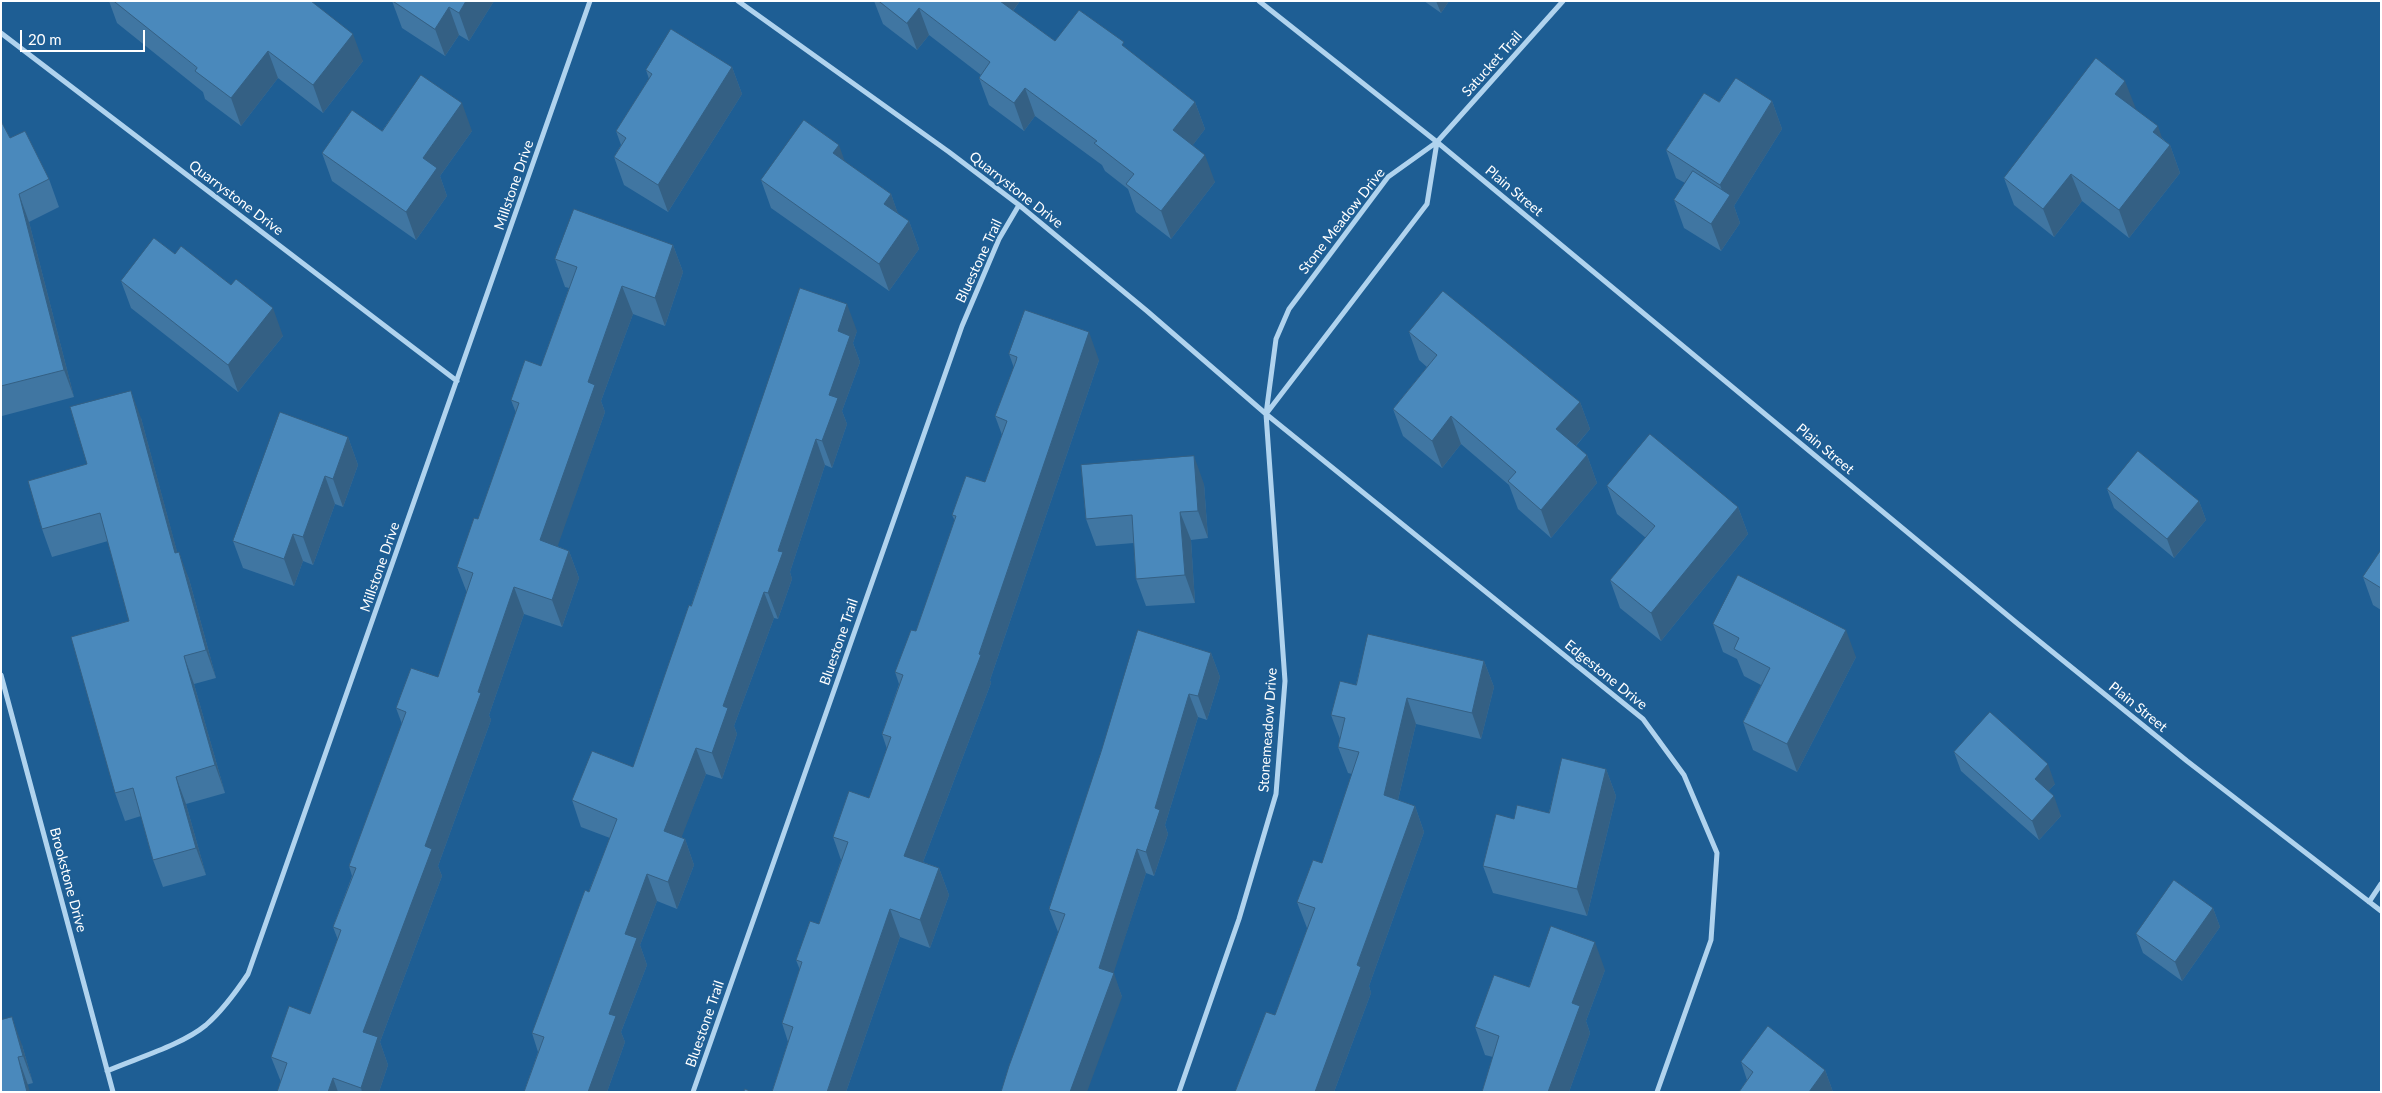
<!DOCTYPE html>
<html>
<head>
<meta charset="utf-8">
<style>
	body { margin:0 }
	#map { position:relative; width:2382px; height:1093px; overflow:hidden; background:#1e5e94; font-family:Lato,sans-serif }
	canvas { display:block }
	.frame { position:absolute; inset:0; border:2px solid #fff; pointer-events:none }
	.scale { position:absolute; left:20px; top:30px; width:125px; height:22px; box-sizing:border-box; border:2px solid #fff; border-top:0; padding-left:6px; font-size:15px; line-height:18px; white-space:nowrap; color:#fff; -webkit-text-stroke:4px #1e5e94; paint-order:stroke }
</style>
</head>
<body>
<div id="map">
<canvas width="2382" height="1093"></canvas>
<div class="frame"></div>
<div class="scale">20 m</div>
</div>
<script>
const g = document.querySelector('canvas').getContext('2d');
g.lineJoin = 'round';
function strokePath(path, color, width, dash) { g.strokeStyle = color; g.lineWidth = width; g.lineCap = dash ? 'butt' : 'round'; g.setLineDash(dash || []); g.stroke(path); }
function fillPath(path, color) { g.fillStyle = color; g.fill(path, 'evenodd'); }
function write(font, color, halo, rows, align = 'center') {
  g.font = font + ' Lato,sans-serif'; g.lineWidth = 4; g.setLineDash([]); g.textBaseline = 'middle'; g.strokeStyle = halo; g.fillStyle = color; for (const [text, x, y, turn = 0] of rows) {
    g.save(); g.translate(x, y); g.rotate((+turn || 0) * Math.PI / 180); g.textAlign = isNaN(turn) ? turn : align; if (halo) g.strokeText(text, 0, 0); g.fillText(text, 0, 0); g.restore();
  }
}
const street = new Path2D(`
	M738,1l211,151 70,53 128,106 119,103 377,305 41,56 33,78 -6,87 -54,152
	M1259,1l178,141 581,482 169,137 194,150
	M1,33l456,348
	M1266,414l161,-210 10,-62
	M1,675l112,417
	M2369,902l12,-18
	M107,1071c30,-13 75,-26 99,-46 17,-15 30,-33 42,-51l342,-973
	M693,1092l269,-766 37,-87 20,-34
	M1179,1092l60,-173 37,-125 9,-113 -19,-267 10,-75 13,-30 99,-132 49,-35 126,-141`);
const wall = new Path2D(`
	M109,1h202l52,60 -40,52 -45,-35 -37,48 -36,-27 -2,-7 -86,-69z
	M392,1h102l-25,40 -10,-6 -14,21 -43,-28z
	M874,1h146l-7,10 42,30 70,7 70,54 10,27 -13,17 23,36 -44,57 -35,-27 -8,-23 -23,-18 -3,-6 -67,-49 -11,15 -35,-26 -10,-27 2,-3 -52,-40 -12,15 -34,-26z
	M1424,1h25l-8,12z
	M732,67l10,27 -74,118 -44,-27 -10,-28 7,-12 -5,-14 33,-52 -3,-9z
	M1772,101l10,28 -48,77 6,17 -19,28 -37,-23 -10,-28 11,-17 -9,-5 -10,-28 53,-48z
	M2135,109l28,30 7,6 10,28 -51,65 -47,-37 -28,36 -40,-32 -10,-27z
	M1,121l9,17 39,41 10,28 -30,15 45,175 -72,19z
	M382,131h90l-32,45 7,20 -31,44 -84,-59 -10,-28z
	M844,161l47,33 7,20 11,7 10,28 -30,42 -118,-83 -10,-28z
	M673,245l10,27 -18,54 -32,-12 -32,87 4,11 -48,134 12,5 10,27 -17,49 -38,-13 -35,101 2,5 -53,146 4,10 -62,166 8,23 -9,27h-102l4,-10 -10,-25 39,-43 28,-74 -5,-13 19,-51 -3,-10 53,-142 -6,-16 42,-31 29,-84 -10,-26 21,-48 38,-106 -5,-13 30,-34 28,-78 -4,-1 -10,-28z
	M175,254l56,31 52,51 -45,56 -107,-84 -10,-27z
	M857,331l-4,12 7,19 -18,49 5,13 -15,44 -7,-3 -35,107 2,7 -14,40 -4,-1 -40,108 3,8 -15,45 -16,-5 -25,63 4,2 9,26 -17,44 -20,-8 -17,44 7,20 -26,67 4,10 -18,50h-83l14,-40 -6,-19 78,-195 -29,-11 -9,-27 61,-33 58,-161z
	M1409,332l171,70 10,27 -14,17 11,9 10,28 -46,55 -33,-29 -9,-24 -48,-41 -19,24 -39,-32 -10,-27 34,-42 -8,-7z
	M1009,354l90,6 -109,320 1,3 -68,179 16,6 10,27 -19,53 -30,-11 -54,155h-74l16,-50 -6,-19 18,-53 -4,-10 23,-36 22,-64 -8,-23 36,-39 18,-49 -5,-15 17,-50 -4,-12 21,-41 39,-110 -3,-6 33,-33 17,-47 -7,-19 19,-48z
	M141,418l36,134 12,27 27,99 -22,6 31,109 -39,11 20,71 -43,12 -10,-27 -12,-44 -16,5 -10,-28 14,-172 -21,-80 -56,16 -10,-28 45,-65z
	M348,437l10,28 -15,42 -8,-3 -22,61 -10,-4 -9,25 -51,-18 -10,-27z
	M1204,484l4,54 -17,2 4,63 -49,3 -10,-27 -2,-36 -38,3 -10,-27z
	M1607,486l131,21 10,27 -87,107 -41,-33 -10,-28 36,-42 -29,-24z
	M2107,489l92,12 7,19 -32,38 -60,-50z
	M2381,550v60l-8,-5 -10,-28z
	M1713,624l143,33 -59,115 -44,-22 -10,-28 18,-37 -17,-9 -7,-17 -14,-7z
	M1211,653l9,24 -13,43 -9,-3 -33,108 3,9 -14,42 -8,-3 -33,100 9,24 -64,-65 -9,-23z
	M1484,661l10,26 -13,52 -65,-15 -18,76 17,6 9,26 -55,154 2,7 -37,99h-99l40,-77 33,-87h-1l-10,-26 25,-39 30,-89 -4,-1 -10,-26 2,-8 -9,-24 25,-30z
	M1954,752l101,32 -7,7 13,25 -22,24 -78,-69z
	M1606,769l10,27 -29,120 -94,-23 -10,-27 31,-47 35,-6z
	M2213,908l7,19 -38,54 -39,-28 -7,-19z
	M1605,970l-19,51 4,12 -21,59h-87l11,-35 -8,-2 -10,-28 54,-40z
	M22,1045l11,38 -32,9z
	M1741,1062l84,8 8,22h-94l8,-12z`);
const shadedWall = new Path2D(`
	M466,1h28l-25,40 -10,-28z
	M995,1h25l-17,23z
	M1436,1h13l-8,12z
	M449,7l10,28 -14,21 -10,-27z
	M919,8l10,27 -12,15 -10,-27z
	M353,34l10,27 -40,52 -10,-28z
	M268,51l10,27 -37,48 -10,-28z
	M732,67l10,27 -74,118 -10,-27z
	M2125,81l11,28 -21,-15z
	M1025,88l10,28 -11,15 -10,-28z
	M1772,101l10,28 -48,77 6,17 -19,28 -10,-27 15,-23 -6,-16z
	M1195,102l10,27 -22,29 -10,-28z
	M462,103l10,28 -32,45 7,20 -31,44 -10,-28 17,-54z
	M2158,126l8,24 4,-5 10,28 -51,65 -10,-28 34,-78z
	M839,145l10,28 -16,-20z
	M1205,155l10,27 -44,57 -10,-28z
	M2071,174l11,27 -28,36 -11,-28z
	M19,194l10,28 45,175 -10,-27z
	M891,194l10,28 -17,-18z
	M909,221l10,28 -30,42 -10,-27z
	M673,245l10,27 -18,54 -10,-28z
	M622,286l11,28 -32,87 4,11 -55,156 -10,-28 48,-158z
	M847,304l10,27 -4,12 7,19 -18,49 5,13 -15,44 -10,-27 16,-110z
	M273,308l10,28 -45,56 -10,-27z
	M1089,332l10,28 -109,320 1,3 -76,200 -11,-27 75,-202z
	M131,391l10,27 44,163 -10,-28z
	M1580,402l10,27 -24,28 -10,-28z
	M1451,416l10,28 -19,24 -10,-27z
	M348,437l10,28 -15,42 -10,-28z
	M816,439l9,26 -35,107 2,7 -14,40 -10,-26 10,-42z
	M1587,455l10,28 -46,55 -10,-28z
	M1194,456l10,28 4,54 -10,-27z
	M325,476l10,28 -22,61 -10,-28z
	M2199,501l7,19 -32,38 -7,-19z
	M1738,507l10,27 -87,107 -10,-28z
	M1180,512l11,28 4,63 -10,-28z
	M293,534l10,27 -9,25 -10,-27z
	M569,551l10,27 -17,49 -10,-27z
	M179,552l10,27 27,99 -10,-28z
	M514,587l10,27 -35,101 2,5 -53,146 4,10 -62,166 8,23 -9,27h-17l-1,-4 2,-56 62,-186z
	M764,592l10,26 -40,108 3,8 -15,45 -10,-26 11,-47z
	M1846,630l10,27 -59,115 -10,-28z
	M1211,653l9,24 -13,43 -9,-24z
	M184,656l10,28 31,109 -10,-28z
	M1484,661l10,26 -13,52 -9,-26z
	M1189,694l9,23 -33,108 3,9 -14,42 -8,-24 9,-44z
	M1407,698l9,26 -23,97 -9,-26z
	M696,748l10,26 -32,83 -10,-26z
	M2048,764l7,20 -13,14 -7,-19z
	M1606,769l10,27 -29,120 -10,-27z
	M176,777l10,27 20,71 -10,-27z
	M2054,796l7,20 -22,24 -7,-19z
	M1415,806l9,26 -55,154 2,7 -37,99h-19l42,-127z
	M685,839l9,26 -17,44 -9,-27z
	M1137,849l9,24 -35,108 3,-8 8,24 -35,95h-17l29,-124z
	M939,868l10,27 -19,53 -10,-28z
	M647,874l10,27 -17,44 7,20 -26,67 4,10 -18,50h-19l21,-78 16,-80z
	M2213,908l7,19 -38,54 -7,-19z
	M890,909l10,28 -54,155h-19z
	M1595,942l10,28 -19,51 4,12 -21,59h-21l24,-89z
	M12,1017l10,28 11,38 -10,-27z
	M18,1057l10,28 2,7h-3z
	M1825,1070l8,22h-24z
	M333,1078l5,14h-10z`);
const building = new Path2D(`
	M114,1h197l42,33 -40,51 -45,-34 -37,47 -36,-27 2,-3z
	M393,1h73l-7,12 -10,-6 -14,22z
	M879,1h121l55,40 24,-31 45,32 -2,3 73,57 -22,28 32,25 -44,56 -35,-27 8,-10 -40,-31 3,-2 -72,-53 -11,15 -35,-25 11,-16 -71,-54 -12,15z
	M671,29l61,38 -74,118 -44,-28 12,-19 -10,-7 36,-57 -6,-4z
	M2096,58l29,23 -10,13 43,32 -5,6 17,13 -51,65 -48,-36 -28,35 -39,-31z
	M421,75l41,28 -39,55 14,10 -31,44 -84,-59 30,-43 30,21z
	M1736,78l36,23 -52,84 -54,-35 38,-57 15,9z
	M804,120l35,25 -6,8 58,41 -7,10 25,17 -30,43 -118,-84z
	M1,121l9,17 15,-7 24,48 -30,15 45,176 -63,16z
	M1693,171l37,24 -19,29 -37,-24z
	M574,209l99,36 -18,53 -33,-12 -34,96 7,3 -55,155 29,11 -17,49 -38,-13 -36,105 3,1 -56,153 7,3 -69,183 15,5 -17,51 -28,-10 -5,14h-51l10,-29 -16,-6 18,-51 21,8 31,-84 -8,-3 23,-59 -7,-2 57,-154 -10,-4 15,-40 27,9 35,-104 -16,-6 17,-49 4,1 41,-116 -8,-3 14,-40 16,6 36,-99 -22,-8z
	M154,238l21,16 6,-8 50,39 5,-6 37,29 -45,57 -107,-84z
	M800,288l47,16 -9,27 12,5 -21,59 9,3 -16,43 -6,-2 -38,112 5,1 -15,41 -4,-1 -41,114 5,2 -16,45 -16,-5 -32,83 21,8 -17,43 -21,-8 -22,60 12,4 -28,76 7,2 -28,76h-64l20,-55 -12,-4 53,-143 4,2 28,-73 -45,-19 20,-49 41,16 56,-162 2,1z
	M1443,291l137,111 -24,27 31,26 -46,55 -33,-29 8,-9 -65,-56 -19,25 -39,-32 44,-54 -28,-23z
	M1025,310l64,22 -110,322 2,1 -77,201 35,12 -19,52 -30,-11 -63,183h-55l21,-65 -11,-4 20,-61 -6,-2 14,-39 9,3 29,-82 -15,-5 16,-46 20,7 22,-61 -9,-3 21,-59 -8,-3 16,-42 5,1 40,-115 -4,-1 14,-39 19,6 22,-61 -12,-5 21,-55 1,-4 -8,-3z
	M131,391l44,162 4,-1 27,98 -22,6 31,109 -39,12 20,71 -43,12 -20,-72 -18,5 -44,-156 58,-16 -29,-108 -58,16 -14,-48 59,-17 -17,-57z
	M280,412l68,25 -15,42 -8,-3 -22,61 -10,-3 -9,25 -51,-18z
	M1650,434l88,73 -87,106 -41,-33 45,-54 -48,-40z
	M2138,451l61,50 -32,38 -60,-50z
	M1194,456l4,55 -18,1 5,63 -49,4 -4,-64 -46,4 -5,-54z
	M2381,550v38l-18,-11z
	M1738,575l108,55 -59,114 -44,-22 27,-54 -36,-19 5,-11 -26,-14z
	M1138,630l73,23 -13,43 -9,-2 -34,114 5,2 -14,42 -9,-3 -38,119 15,5 -44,119h-69l8,-26 56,-152 -16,-5 52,-157z
	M1368,634l116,27 -12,52 -65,-15 -23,97 31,11 -58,159 4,2 -46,125h-80l31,-80 9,3 40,-107 -18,-6 16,-42 9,3 37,-111 -21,-5 7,-29 -14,-3 9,-34 16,4z
	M1990,712l58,52 -13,15 19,17 -22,25 -78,-69z
	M1562,758l44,11 -29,120 -94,-23 13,-52 18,5 3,-14 32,8z
	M2174,880l39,28 -38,54 -39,-28z
	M1551,926l44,16 -23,61 8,3 -32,86h-66l17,-56 -24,-9 19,-52 35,12z
	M12,1017l11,39 -5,1 9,35h-26v-72z
	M1768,1026l57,44 -16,22h-70l14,-20 -12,-10z
	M745,1089l7,3h-8z`);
const streetNames = [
	["Satucket Trail",1492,64,-48],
	["Millstone Drive",514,185,-71],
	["Quarrystone Drive",1016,190,38],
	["Plain Street",1514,191,40],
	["Quarrystone Drive",236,198,37],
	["Stone Meadow Drive",1342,221,-52],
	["Bluestone Trail",979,261,-65],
	["Plain Street",1825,449,40],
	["Millstone Drive",380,567,-71],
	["Bluestone Trail",839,642,-71],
	["Edgestone Drive",1606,675,39],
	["Plain Street",2138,707,39],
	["Stonemeadow Drive",1268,730,-86],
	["Brookstone Drive",68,880,75],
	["Bluestone Trail",705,1024,-71]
];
strokePath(street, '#b0d3ee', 5);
fillPath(wall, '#4076a2');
fillPath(shadedWall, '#346084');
fillPath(building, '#4a89bc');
strokePath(building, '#346084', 1);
write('14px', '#fff', '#1e5e94', streetNames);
</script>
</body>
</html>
